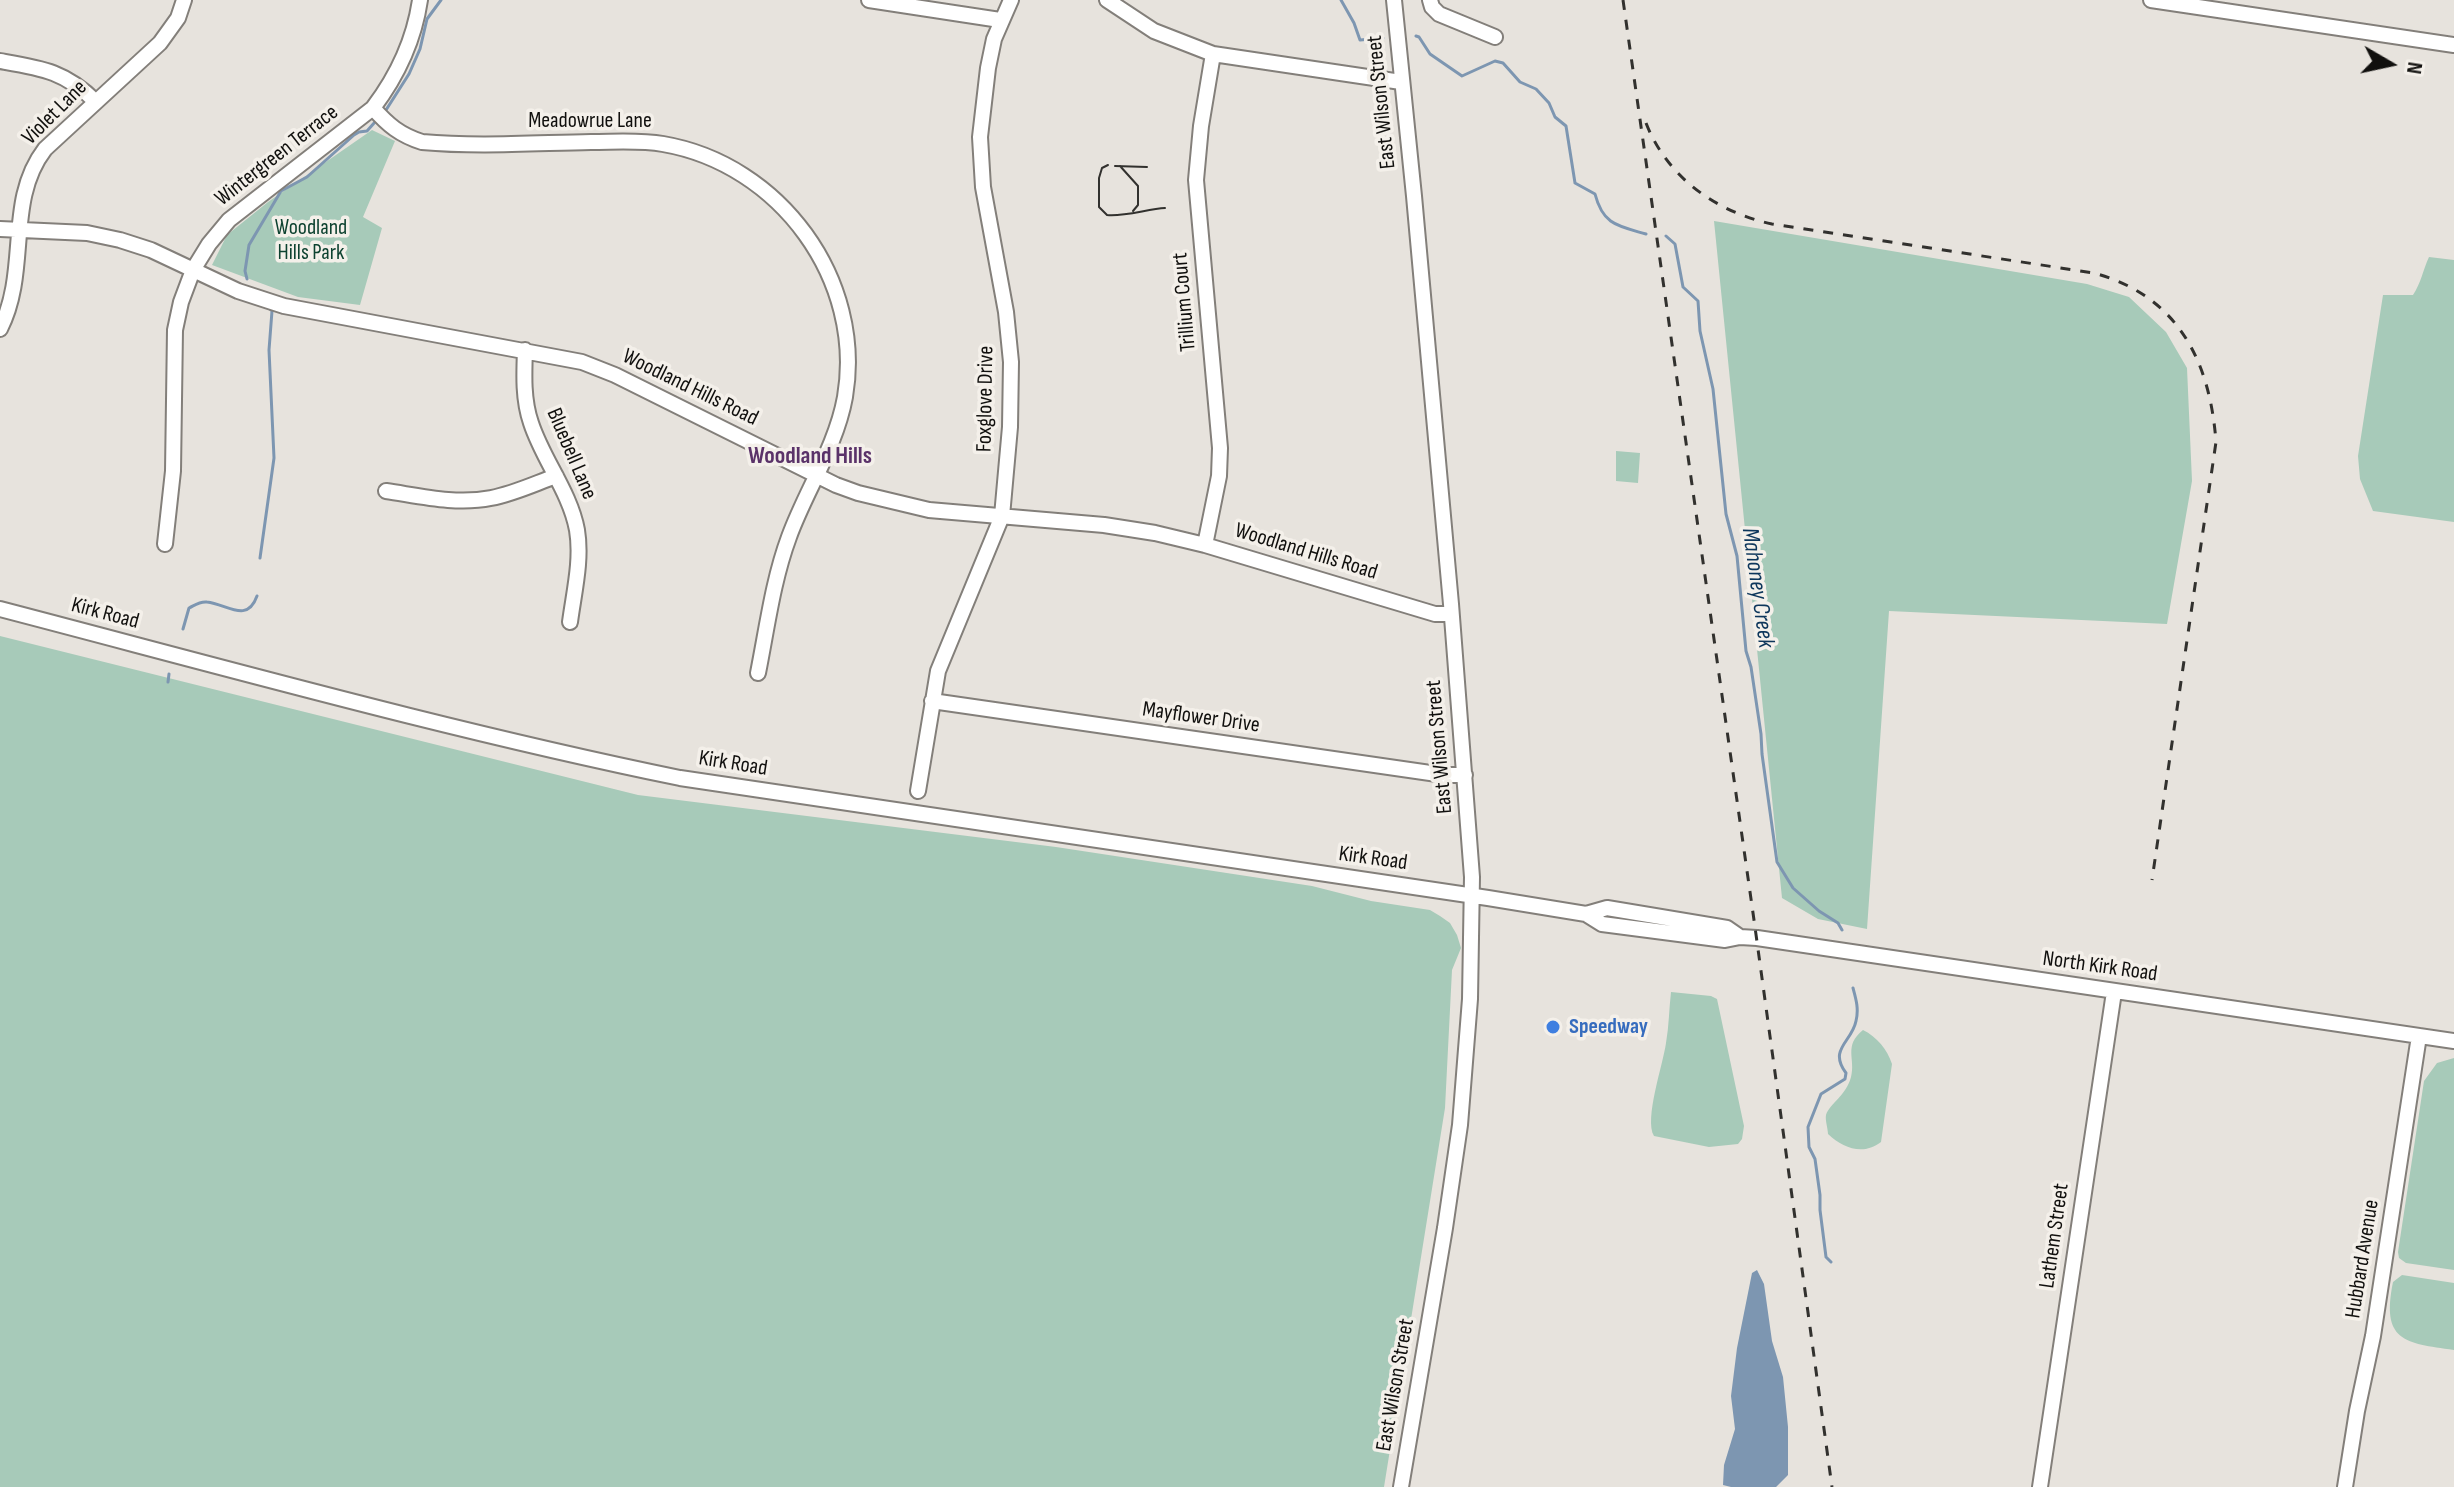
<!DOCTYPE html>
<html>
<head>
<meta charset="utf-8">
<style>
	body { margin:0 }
	#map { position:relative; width:2454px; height:1487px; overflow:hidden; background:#e7e3dd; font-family:"Sofia Sans Condensed",sans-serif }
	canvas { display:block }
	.north { position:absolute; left:2350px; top:24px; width:80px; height:80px; -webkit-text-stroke:6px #f4f0ea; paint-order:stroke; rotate:99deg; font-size:22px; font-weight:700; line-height:32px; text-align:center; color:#11100e }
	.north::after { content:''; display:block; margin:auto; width:28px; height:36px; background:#11100e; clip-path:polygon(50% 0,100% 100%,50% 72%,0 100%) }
</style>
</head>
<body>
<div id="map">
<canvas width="2454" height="1487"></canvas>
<div class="north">N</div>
</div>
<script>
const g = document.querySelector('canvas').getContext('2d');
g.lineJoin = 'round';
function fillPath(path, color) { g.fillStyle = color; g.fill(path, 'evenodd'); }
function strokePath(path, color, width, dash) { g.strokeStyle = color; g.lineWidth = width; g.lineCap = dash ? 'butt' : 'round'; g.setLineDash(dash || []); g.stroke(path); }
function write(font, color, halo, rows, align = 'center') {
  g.font = font + ' "Sofia Sans Condensed",sans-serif'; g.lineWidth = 7; g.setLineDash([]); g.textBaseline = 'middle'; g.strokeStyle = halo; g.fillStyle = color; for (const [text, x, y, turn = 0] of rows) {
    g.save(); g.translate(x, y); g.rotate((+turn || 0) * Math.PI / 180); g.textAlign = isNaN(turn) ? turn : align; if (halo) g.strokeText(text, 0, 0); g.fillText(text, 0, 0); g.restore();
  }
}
const green = new Path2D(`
	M372,130l23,11 -32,76 19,11 -22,77 -62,-8 -86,-32 15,-30 41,-33z
	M1714,221l373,63 42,13 37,35 21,36 5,113 -25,143 -278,-13 -22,318 -49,-10 -36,-21z
	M2429,257l25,3v262l-81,-11 -13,-32 -2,-23 25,-161h30c8,-12 10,-25 16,-38z
	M1616,451l24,2 -2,30 -22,-2z
	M0,636l638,159 418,52 256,39 59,15 59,9 10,6 10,7 7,12 4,13 -9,22 -7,138 -61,379h-1384z
	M1671,992l40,4 6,3 27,127 -2,13 -4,5 -29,3 -55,-11c-10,-17 9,-71 12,-93 3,-17 3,-34 5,-51z
	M1863,1030c14,7 24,19 29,34l-11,78c-18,14 -38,6 -53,-8 0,-5 -3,-14 -2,-19 4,-12 20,-19 25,-38 5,-18 -8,-31 12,-47z
	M2454,1058v212l-48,-7 -7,-5 -1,-6 26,-171 13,-18z
	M2402,1275l52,8v67c-50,-7 -73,-9 -61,-68z`);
const water = new Path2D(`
	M1757,1270l7,14 8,57 11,36 5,50v48l-12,12h-45l-8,-2 1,-20 11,-36 -4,-33 6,-48 15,-75z`);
const stream = new Path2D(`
	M1341,0l13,23 6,17 23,-2
	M1416,36l3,1 11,17 32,22 33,-15 8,2 17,19 16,7 13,14 6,14 11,9 9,57 20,11c8,31 23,32 51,40
	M386,110l23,-36 11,-25 7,-30 14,-19
	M1666,236l9,8 8,43 15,14 2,30 13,58 13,125 11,42 9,95 5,16 10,67 1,20 15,108 16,26 26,23 19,12 4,7
	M247,279l-2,-8 4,-26 32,-54 26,-14 47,-42 5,-3 8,-1 8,-9
	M260,558l14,-100 -5,-108 3,-39 -2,-2
	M183,629l6,-21c6,-3 11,-7 18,-6 20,2 40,22 50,-6
	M168,682l1,-8
	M1831,1262l-5,-5 -6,-47v-15l-5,-36 -6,-12 -1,-20 13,-33 24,-15 1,-6c-18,-24 6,-31 10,-52 3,-12 0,-22 -3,-33`);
const minor = new Path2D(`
	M869,0l131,20
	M1107,0l47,31 59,23 188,28
	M1394,0l20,196 37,408 21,273 -2,122 -10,126 -15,103 -44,259
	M1430,0l2,7 7,7 56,23
	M2151,0l303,45
	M0,61c41,7 65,10 96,41
	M373,108c15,17 27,27 49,34 55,5 113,1 169,0 24,0 49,-2 72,2 117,20 202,136 182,253 -9,50 -39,93 -56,140 -16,43 -22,91 -31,136
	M0,229l87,4 33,7 31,10 87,41 46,15 298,56 33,13 221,110 22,8 71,17 175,15 51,8 50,12 230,69h16
	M0,329c30,-59 5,-128 45,-180l115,-106 18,-25 6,-18
	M525,350c-1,25 -2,50 6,73 12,37 39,69 46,107 5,30 -3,62 -7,92
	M386,491c34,5 70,14 105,7 22,-4 43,-14 65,-22
	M165,544l8,-73 2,-141 6,-28 12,-32 16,-26 20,-24 144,-112c25,-33 41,-67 47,-108
	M1205,545l14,-69 1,-28 -24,-268 5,-54 12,-72
	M0,609c226,59 451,122 680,169l808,120 98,16 16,10 123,16 15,-3 17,1 697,103
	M932,701l512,74h21
	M918,791l20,-120 64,-155 8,-89 1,-65 -5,-50 -23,-125 -3,-50 8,-69 6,-29 17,-39
	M1586,914l21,-6 120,20 13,9
	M2040,1487l74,-495
	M2345,1487l12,-76 16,-75 46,-300`);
const tram = new Path2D(`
	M1108,165l-6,3 -3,10v29l8,8c16,2 41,-6 58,-7
	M1115,166l32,1
	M1120,166l18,20v19l-5,6`);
const rail = new Path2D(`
	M1623,0l131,920 78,567
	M1646,123c21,54 70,89 126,101l322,49c84,23 116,88 122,169l-64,438`);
const markers = [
	[1553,1027,8,"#3f7fe0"]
];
const streetNames = [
	["East Wilson Street",1382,102,-96],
	["Violet Lane",55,113,-45],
	["Meadowrue Lane",590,121],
	["Wintergreen Terrace",277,156,-38],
	["Trillium Court",1185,302,-95],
	["Woodland Hills Road",690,388,26],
	["Foxglove Drive",986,399,-89],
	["Bluebell Lane",571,454,67],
	["Woodland Hills Road",1306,552,17],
	["Kirk Road",105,614,15],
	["Mayflower Drive",1201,718,8],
	["East Wilson Street",1440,747,-95],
	["Kirk Road",733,764,9],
	["Kirk Road",1373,859,8],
	["North Kirk Road",2100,967,8],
	["Lathem Street",2055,1236,-82],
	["Hubbard Avenue",2363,1259,-81],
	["East Wilson Street",1396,1385,-80]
];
const parkNames = [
	["Woodland",311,228],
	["Hills Park",311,253]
];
const shopNames = [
	["Speedway",1569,1027]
];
const neighbourhoodNames = [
	["Woodland Hills",810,457]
];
const waterNames = [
	["Mahoney Creek",1757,588,82]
];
fillPath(green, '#a7cab9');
fillPath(water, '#7d96b1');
strokePath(stream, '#7d96b1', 3);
strokePath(minor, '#837f7a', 18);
strokePath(minor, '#fff', 14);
strokePath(tram, '#32312e', 2);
strokePath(rail, '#32312e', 3, [10, 10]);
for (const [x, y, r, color] of markers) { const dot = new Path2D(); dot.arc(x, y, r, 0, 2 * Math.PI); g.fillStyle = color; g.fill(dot); strokePath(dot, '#f4f0ea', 3); }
write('22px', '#11100e', '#f4f0ea', streetNames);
write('22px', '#0d4230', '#f4f0ea', parkNames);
write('bold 22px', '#366cbe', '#f4f0ea', shopNames, 'left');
write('bold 24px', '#5a3269', '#f4f0ea', neighbourhoodNames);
write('italic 24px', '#0d365b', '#f4f0ea', waterNames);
</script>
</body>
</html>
